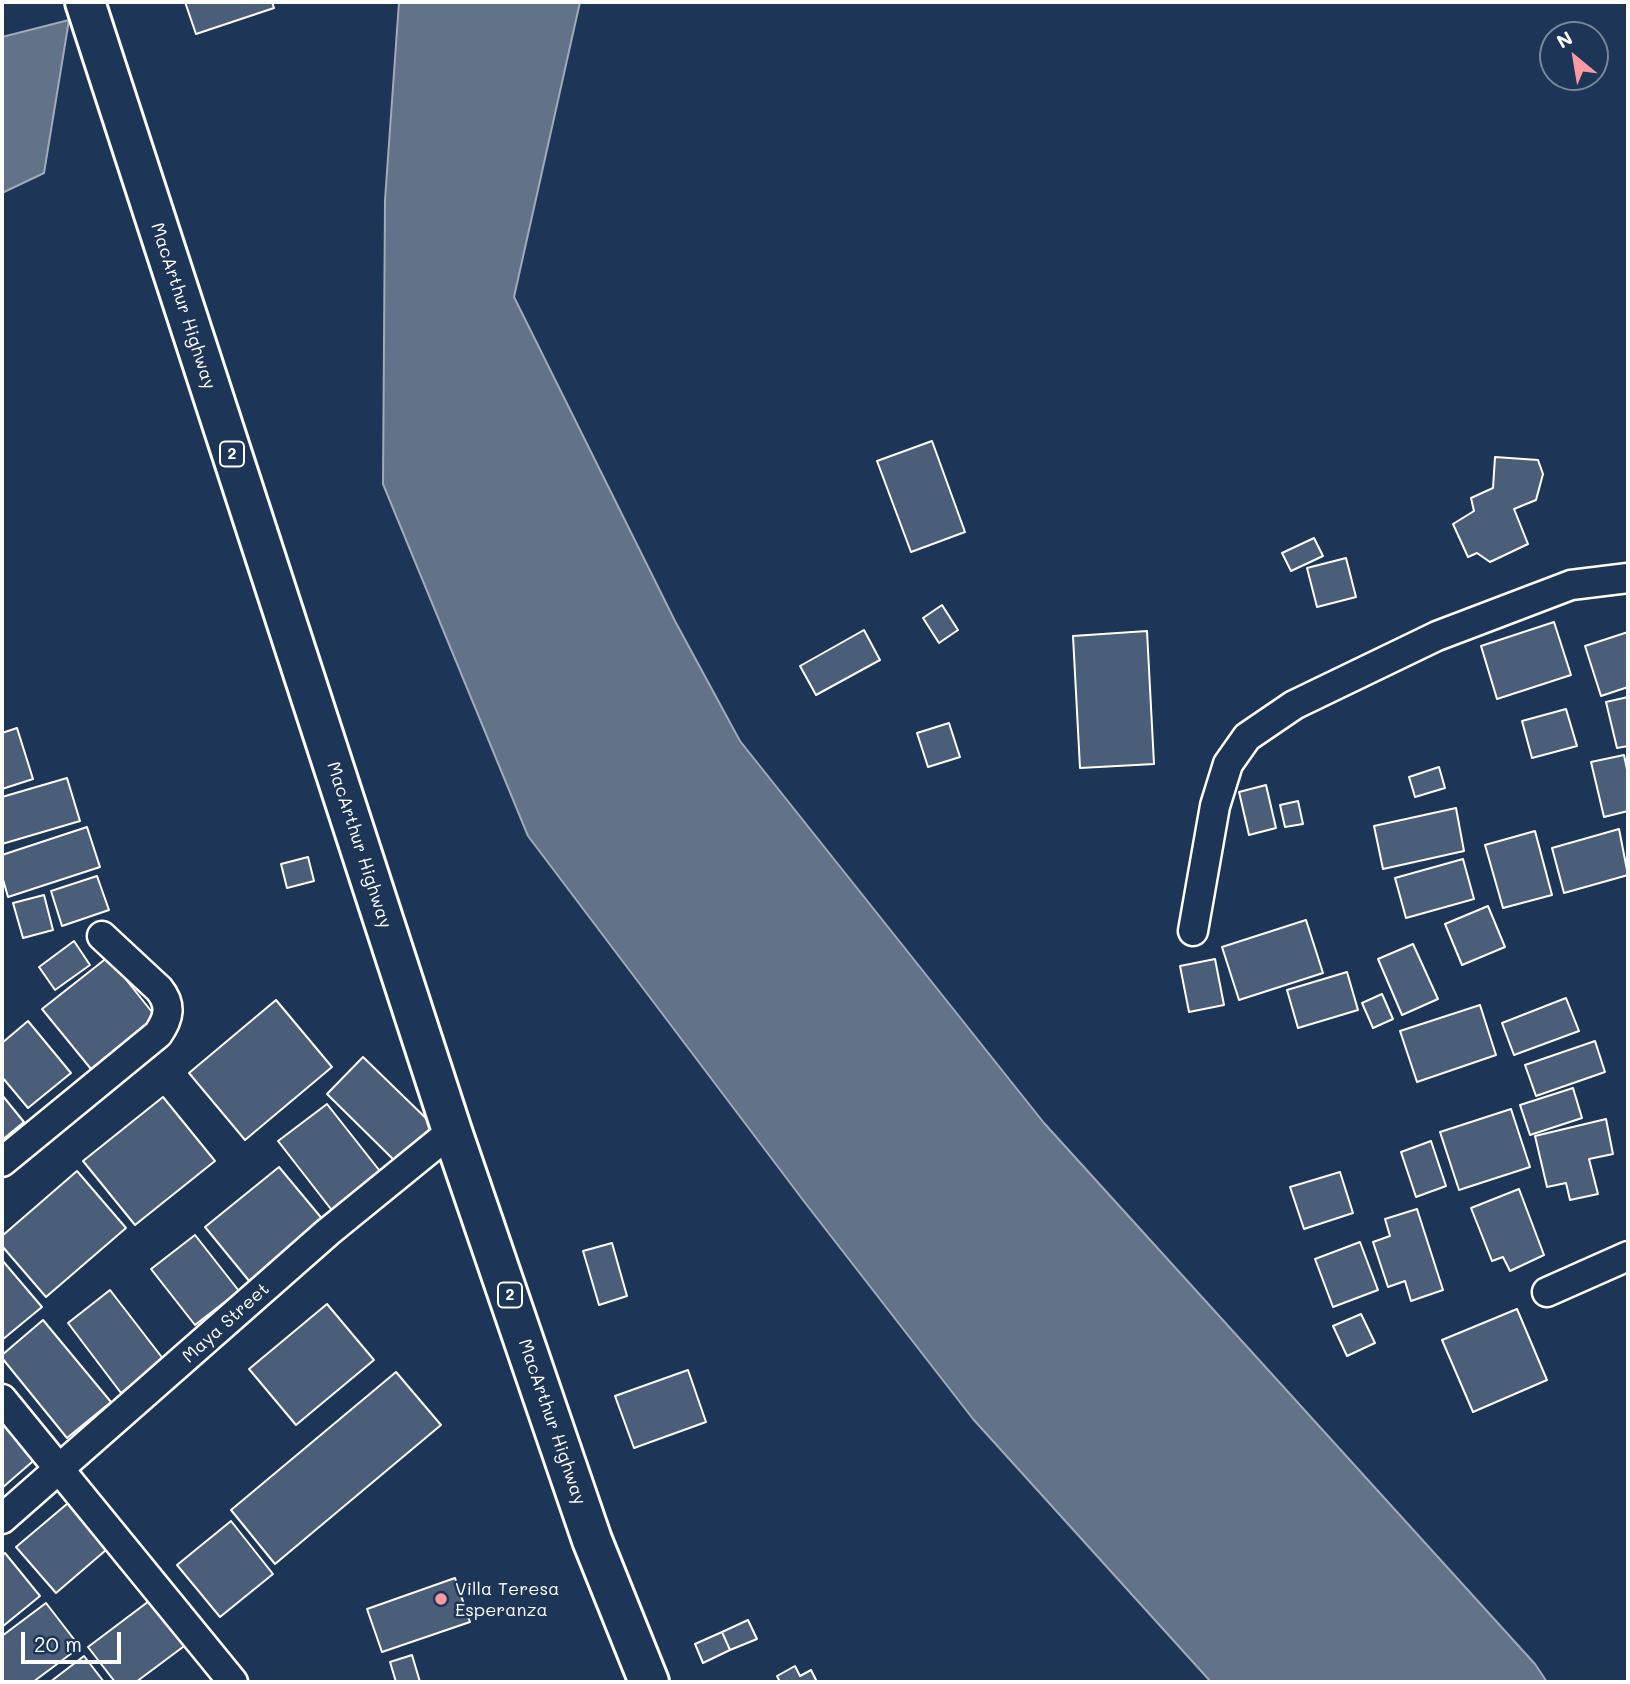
<!DOCTYPE html>
<html>
<head>
<meta charset="utf-8">
<style>
	body { margin:0 }
	#map { position:relative; width:1630px; height:1684px; overflow:hidden; background:#1d3557; font-family:Mali,sans-serif }
	canvas { display:block }
	.frame { position:absolute; inset:0; border:4px solid #fff; pointer-events:none }
	.north { position:absolute; left:1539px; top:21px; width:70px; height:70px; box-sizing:border-box; background:#1d3557; border:2px solid #77869a; border-radius:50%; rotate:330deg; font-size:19px; font-weight:700; line-height:28px; text-align:center; color:#fff }
	.north::after { content:''; display:block; margin:auto; width:24px; height:32px; background:#ff9aa2; clip-path:polygon(50% 0,100% 100%,50% 72%,0 100%) }
	.scale { position:absolute; left:21px; top:1632px; width:100px; height:32px; box-sizing:border-box; border:4px solid #fff; border-top:0; padding-left:9px; font-size:21px; line-height:24px; white-space:nowrap; color:#fff; -webkit-text-stroke:5px #1d3557; paint-order:stroke }
</style>
</head>
<body>
<div id="map">
<canvas width="1630" height="1684"></canvas>
<div class="frame"></div>
<div class="north">N</div>
<div class="scale">20 m</div>
</div>
<script>
const g = document.querySelector('canvas').getContext('2d');
g.lineJoin = 'round';
function fillPath(path, color) { g.fillStyle = color; g.fill(path, 'evenodd'); }
function strokePath(path, color, width, dash) { g.strokeStyle = color; g.lineWidth = width; g.lineCap = dash ? 'butt' : 'round'; g.setLineDash(dash || []); g.stroke(path); }
function write(font, color, halo, rows, align = 'center') {
  g.font = font + ' Mali,sans-serif'; g.lineWidth = 5; g.setLineDash([]); g.textBaseline = 'middle'; g.strokeStyle = halo; g.fillStyle = color; for (const [text, x, y, turn = 0] of rows) {
    g.save(); g.translate(x, y); g.rotate((+turn || 0) * Math.PI / 180); g.textAlign = isNaN(turn) ? turn : align; if (halo) g.strokeText(text, 0, 0); g.fillText(text, 0, 0); g.restore();
  }
}
const water = new Path2D(`
	M399,2h181l-66,295 161,324 65,120 304,382 491,541 12,18h-336l-238,-263 -167,-215 -278,-368 -145,-352 2,-284z
	M69,20l-25,153 -42,20v-156z`);
const building = new Path2D(`
	M185,2h87l2,6 -78,26z
	M932,441l33,91 -54,20 -34,-91z
	M1495,457l43,3 5,14 -7,26 -22,9 14,35 -38,18 -13,-9 -9,4 -15,-33 21,-13 -3,-13 22,-10z
	M1314,538l9,18 -32,15 -9,-18z
	M1346,558l10,39 -39,10 -10,-39z
	M942,605l16,25 -19,13 -16,-25z
	M1554,622l17,53 -74,24 -16,-53z
	M864,630l16,30 -64,35 -16,-29z
	M1147,631l7,133 -74,4 -7,-132z
	M1628,632v55l-27,9 -16,-50z
	M1628,697v49l-11,2 -11,-46z
	M1566,709l11,37 -45,12 -10,-37z
	M949,723l11,34 -32,10 -11,-34z
	M17,728l16,51 -31,10v-56z
	M1624,755l4,19v37l-24,6 -13,-55z
	M1439,767l6,21 -30,9 -6,-20z
	M67,778l13,43 -78,23v-47z
	M1266,785l10,43 -27,7 -10,-43z
	M1298,801l5,23 -18,3 -5,-22z
	M1456,808l8,43 -81,18 -9,-43z
	M87,827l13,40 -92,30 -6,-21v-21z
	M1619,829l9,46 -64,18 -12,-45z
	M1535,831l17,64 -49,13 -18,-63z
	M308,857l6,24 -27,7 -6,-24z
	M1463,859l11,40 -68,19 -11,-40z
	M97,876l12,34 -47,16 -11,-35z
	M44,895l9,35 -30,8 -10,-35z
	M1488,906l17,41 -43,18 -17,-41z
	M1306,920l17,53 -84,27 -17,-53z
	M74,941l16,24 -35,25 -16,-23z
	M1413,944l25,55 -36,16 -24,-56z
	M108,957l48,60 -65,52 -49,-60z
	M1215,959l9,46 -35,7 -9,-46z
	M1347,972l11,38 -60,18 -11,-38z
	M1382,994l11,25 -20,9 -11,-25z
	M1566,998l13,33 -65,24 -12,-32z
	M276,1000l56,67 -87,73 -56,-67z
	M1480,1005l16,50 -79,27 -17,-51z
	M28,1021l43,52 -43,35 -26,-31v-34z
	M1595,1041l10,31 -69,24 -11,-31z
	M363,1057l72,70 -37,37 -71,-70z
	M1573,1088l9,30 -52,17 -10,-30z
	M2,1095l22,27 -22,18z
	M163,1097l52,64 -80,64 -52,-64z
	M327,1104l56,71 -49,38 -56,-72z
	M1511,1109l19,58 -71,23 -19,-58z
	M1606,1119l7,35 -24,5 9,35 -28,6 -4,-17 -19,4 -12,-51z
	M1431,1141l15,45 -30,11 -15,-45z
	M279,1167l45,54 -74,61 -45,-55z
	M77,1171l49,57 -80,69 -44,-51v-10z
	M1340,1172l13,41 -49,16 -14,-42z
	M1519,1189l25,66 -34,16 -7,-14 -11,4 -21,-53z
	M1417,1209l26,81 -32,11 -6,-20 -17,6 -15,-45 17,-6 -5,-17z
	M195,1235l44,56 -44,34 -44,-56z
	M1360,1242l18,48 -45,17 -18,-48z
	M612,1243l15,53 -28,9 -16,-54z
	M2,1260l40,47 -40,33z
	M110,1290l54,70 -43,33 -53,-70z
	M327,1304l47,56 -78,65 -47,-56z
	M1517,1309l30,71 -74,32 -31,-72z
	M1361,1314l14,29 -28,13 -14,-30z
	M43,1320l68,82 -44,36 -65,-80v-3z
	M688,1370l18,52 -72,26 -19,-52z
	M396,1372l45,53 -166,139 -44,-54z
	M2,1412l37,44 -37,32z
	M74,1498l39,46 -57,49 -40,-46z
	M231,1521l42,53 -53,43 -43,-52z
	M5,1553l35,43 -38,31v-72z
	M455,1578l15,44 -88,30 -15,-43z
	M157,1595l34,46 -55,41h-21l-27,-35z
	M46,1603l34,44 -47,35h-31v-46z
	M748,1620l9,19 -27,11 -8,-18z
	M722,1632l8,18 -27,13 -8,-19z
	M412,1655l8,27h-24l-6,-20z
	M84,1656l20,26h-54z
	M795,1666l5,10 11,-6 6,12h-37l-3,-6z`);
const minor = new Path2D(`
	M1193,931l22,-125 13,-42 19,-27 47,-32 143,-69 134,-51 57,-7
	M2,1162l156,-128c11,-16 14,-29 1,-45l-57,-53
	M1547,1292l81,-36
	M2,1399l231,283
	M2,1519l326,-287 124,-101`);
const trunk = new Path2D(`
	M85,2l367,1129 140,409 57,142`);
const markers = [
	[441,1599,7,"#ff9aa2"]
];
const shields = [
	[232,454,24],
	[510,1295,24]
];
const shieldNames = [
	["2",232,454],
	["2",510,1295]
];
const streetNames = [
	["MacArthur Highway",183,306,72],
	["MacArthur Highway",359,845,72],
	["Maya Street",226,1323,-42],
	["MacArthur Highway",552,1422,71]
];
const poiNames = [
	["Villa Teresa",455,1589],
	["Esperanza",455,1610]
];
fillPath(water, '#617289');
strokePath(water, '#a0aab8', 2);
fillPath(building, '#4a5d79');
strokePath(building, '#fff', 2);
strokePath(minor, '#fff', 33);
strokePath(trunk, '#fff', 44);
strokePath(minor, '#1d3557', 28);
strokePath(trunk, '#1d3557', 38);
for (const [x, y, r, color] of markers) { const dot = new Path2D(); dot.arc(x, y, r, 0, 2 * Math.PI); g.fillStyle = color; g.fill(dot); strokePath(dot, '#1d3557', 2.5); }
for (const [x, y, w] of shields) { const box = new Path2D(); box.roundRect(x - w / 2, y - 12.5, w, 25, 5); g.fillStyle = '#1d3557'; g.fill(box); strokePath(box, '#fff', 2); }
write('bold 16px', '#fff', null, shieldNames);
write('18px', '#fff', '#1d3557', streetNames);
write('18px', '#fff', '#1d3557', poiNames, 'left');
</script>
</body>
</html>
